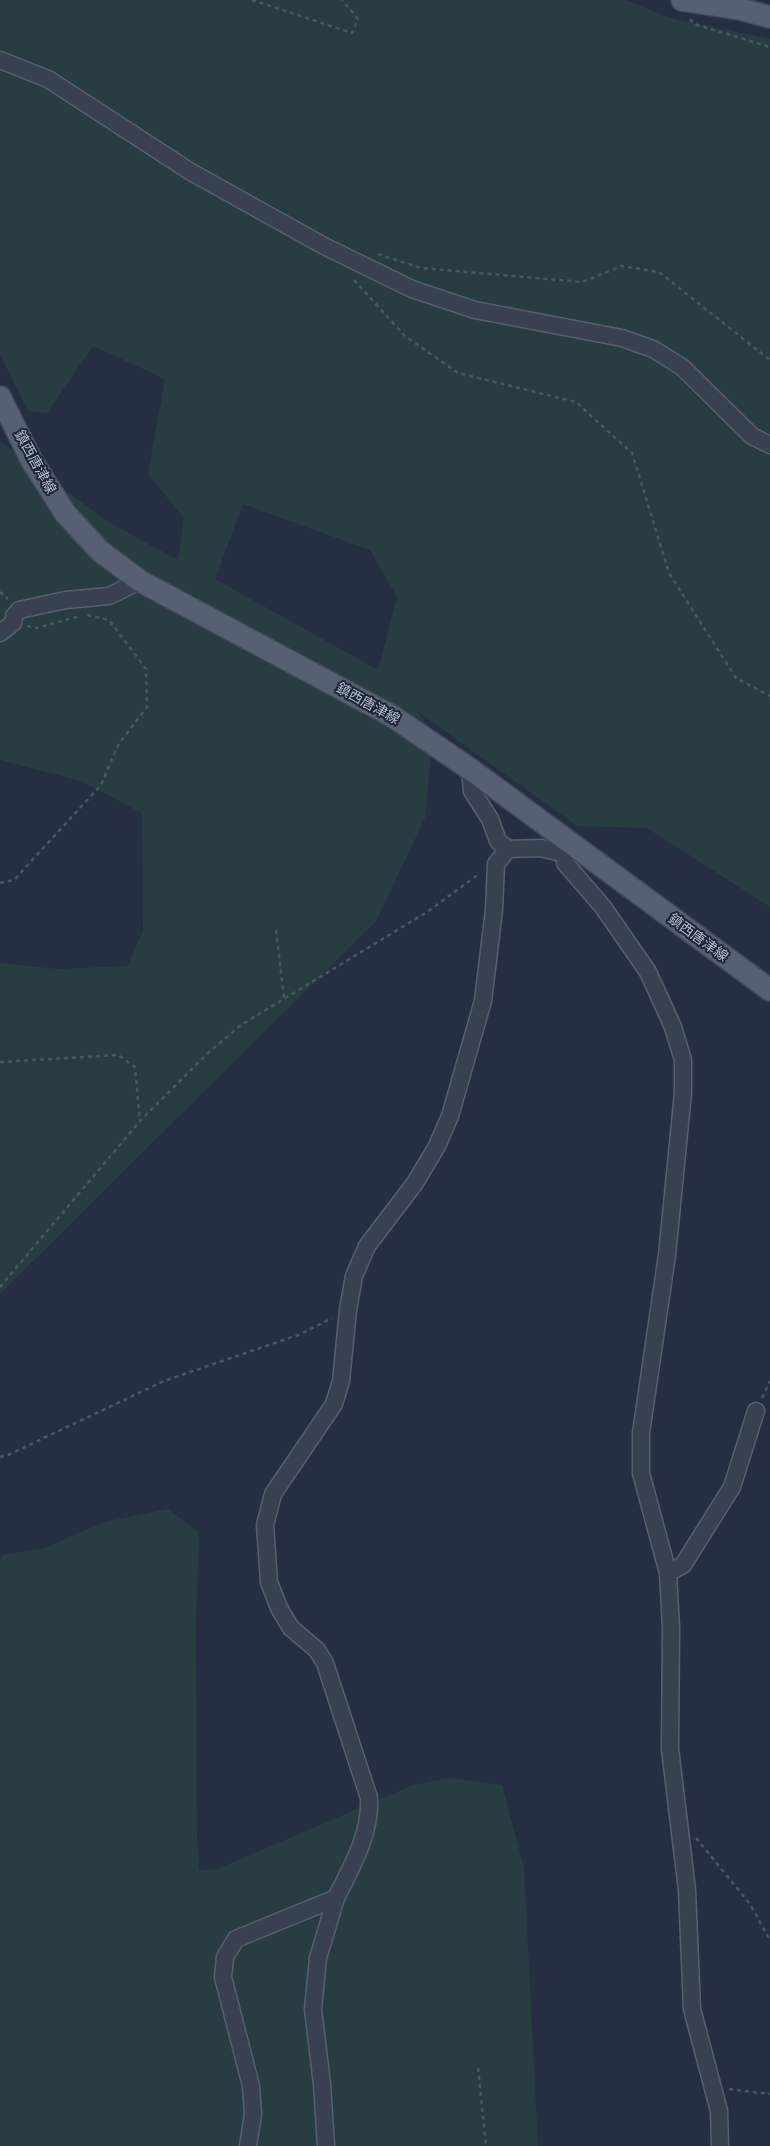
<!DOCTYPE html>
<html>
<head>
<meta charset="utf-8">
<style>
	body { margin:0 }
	canvas { display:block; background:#252f41 }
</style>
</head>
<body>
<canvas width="770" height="2146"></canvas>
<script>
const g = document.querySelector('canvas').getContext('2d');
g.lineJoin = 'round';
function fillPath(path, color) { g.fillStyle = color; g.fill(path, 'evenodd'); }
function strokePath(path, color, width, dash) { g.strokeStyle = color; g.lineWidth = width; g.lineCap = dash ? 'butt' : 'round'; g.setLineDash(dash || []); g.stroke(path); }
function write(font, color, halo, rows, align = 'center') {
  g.font = font + ' Inter,"Noto Sans JP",sans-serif'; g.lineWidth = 4; g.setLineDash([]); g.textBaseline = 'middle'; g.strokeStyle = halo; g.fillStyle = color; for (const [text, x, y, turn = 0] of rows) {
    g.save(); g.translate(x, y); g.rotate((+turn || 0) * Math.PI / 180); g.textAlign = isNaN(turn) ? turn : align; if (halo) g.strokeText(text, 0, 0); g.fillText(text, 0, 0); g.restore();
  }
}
const green = new Path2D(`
	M0,0h626l44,18 100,21v868l-123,-79 -70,-2 -160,-115 16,22 -8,85 -49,103 -376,373v-331l58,6 69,-3 16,-35 -1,-118 -61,-32 -81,-21v-319l105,79 73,40 6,-42 -36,-44 17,-95 -72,-33 -46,67 -19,-2 -28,-56zM243,504l127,46 27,47 -19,73 -163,-91z
	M168,1509l31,24 -3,89 1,214 2,34 18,-1 196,-84 37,-7 52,7 22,83 14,278h-538v-584l2,-7 43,-7 59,-26z`);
const path = new Path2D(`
	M252,0l100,33 6,-14 -16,-19
	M690,19l4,5 76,23
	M378,254l43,14 161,14 40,-16 37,6 111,88
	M354,280l51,56 53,37 118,29 56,51 37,120 67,105 34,18
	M0,592l8,7
	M27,626l10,2 43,-12
	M0,883l14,-3 87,-95 17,-40 29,-38 -1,-38 -37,-49 -22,-5
	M276,930l8,68
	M0,1062l118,-7 17,12 5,54 68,-68 33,-28 186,-113 52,-38
	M0,1287l140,-166
	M762,1398l8,-17
	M0,1457l8,-2 156,-74 137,-47 31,-16
	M696,1838l54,66 20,36
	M478,2068l8,78
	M729,2089l41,5`);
const minor = new Path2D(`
	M0,60l48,19 143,93 133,74 88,43 63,21 147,28 31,11 29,18 70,69 18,9
	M0,633l13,-10 1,-7 5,-6 47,-10 43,-4 31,-15
	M470,769l2,22 18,28 8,22 10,8 33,-1 24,6 6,-7
	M565,854v9l38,44 45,65 25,55 10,33v33l-16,162 -26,178v40l27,100 3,55 -1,121 17,141 5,119 27,102 1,35
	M668,1573l15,-8 49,-78 24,-76
	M248,2146l5,-32 -2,-28 -28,-109 2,-20 11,-18 100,-41c16,-32 35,-64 33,-100l-44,-135 -8,-13 -26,-22 -12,-20 -10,-26 -4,-57 8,-31 61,-90 7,-23 7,-71 6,-34 13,-30 48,-63 22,-37 13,-30 33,-115 11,-91 2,-46 12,-15
	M326,2146l-4,-62 -9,-75 5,-51 18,-60`);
const major = new Path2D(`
	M682,0l58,9 30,8
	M0,397l32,64 33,52 35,38 40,30 252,135 78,53 300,221`);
const streetNames = [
	["鎮西唐津線",35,462,61],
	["鎮西唐津線",368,704,29],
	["鎮西唐津線",698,938,36]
];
fillPath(green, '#273d42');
strokePath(minor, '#575f6e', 19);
strokePath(major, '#434a5a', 24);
strokePath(path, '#455a5f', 2.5, [4, 4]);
strokePath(minor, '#394151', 16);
strokePath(major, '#576071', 21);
write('14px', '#b6bdcb', '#1e2636', streetNames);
</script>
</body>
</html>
